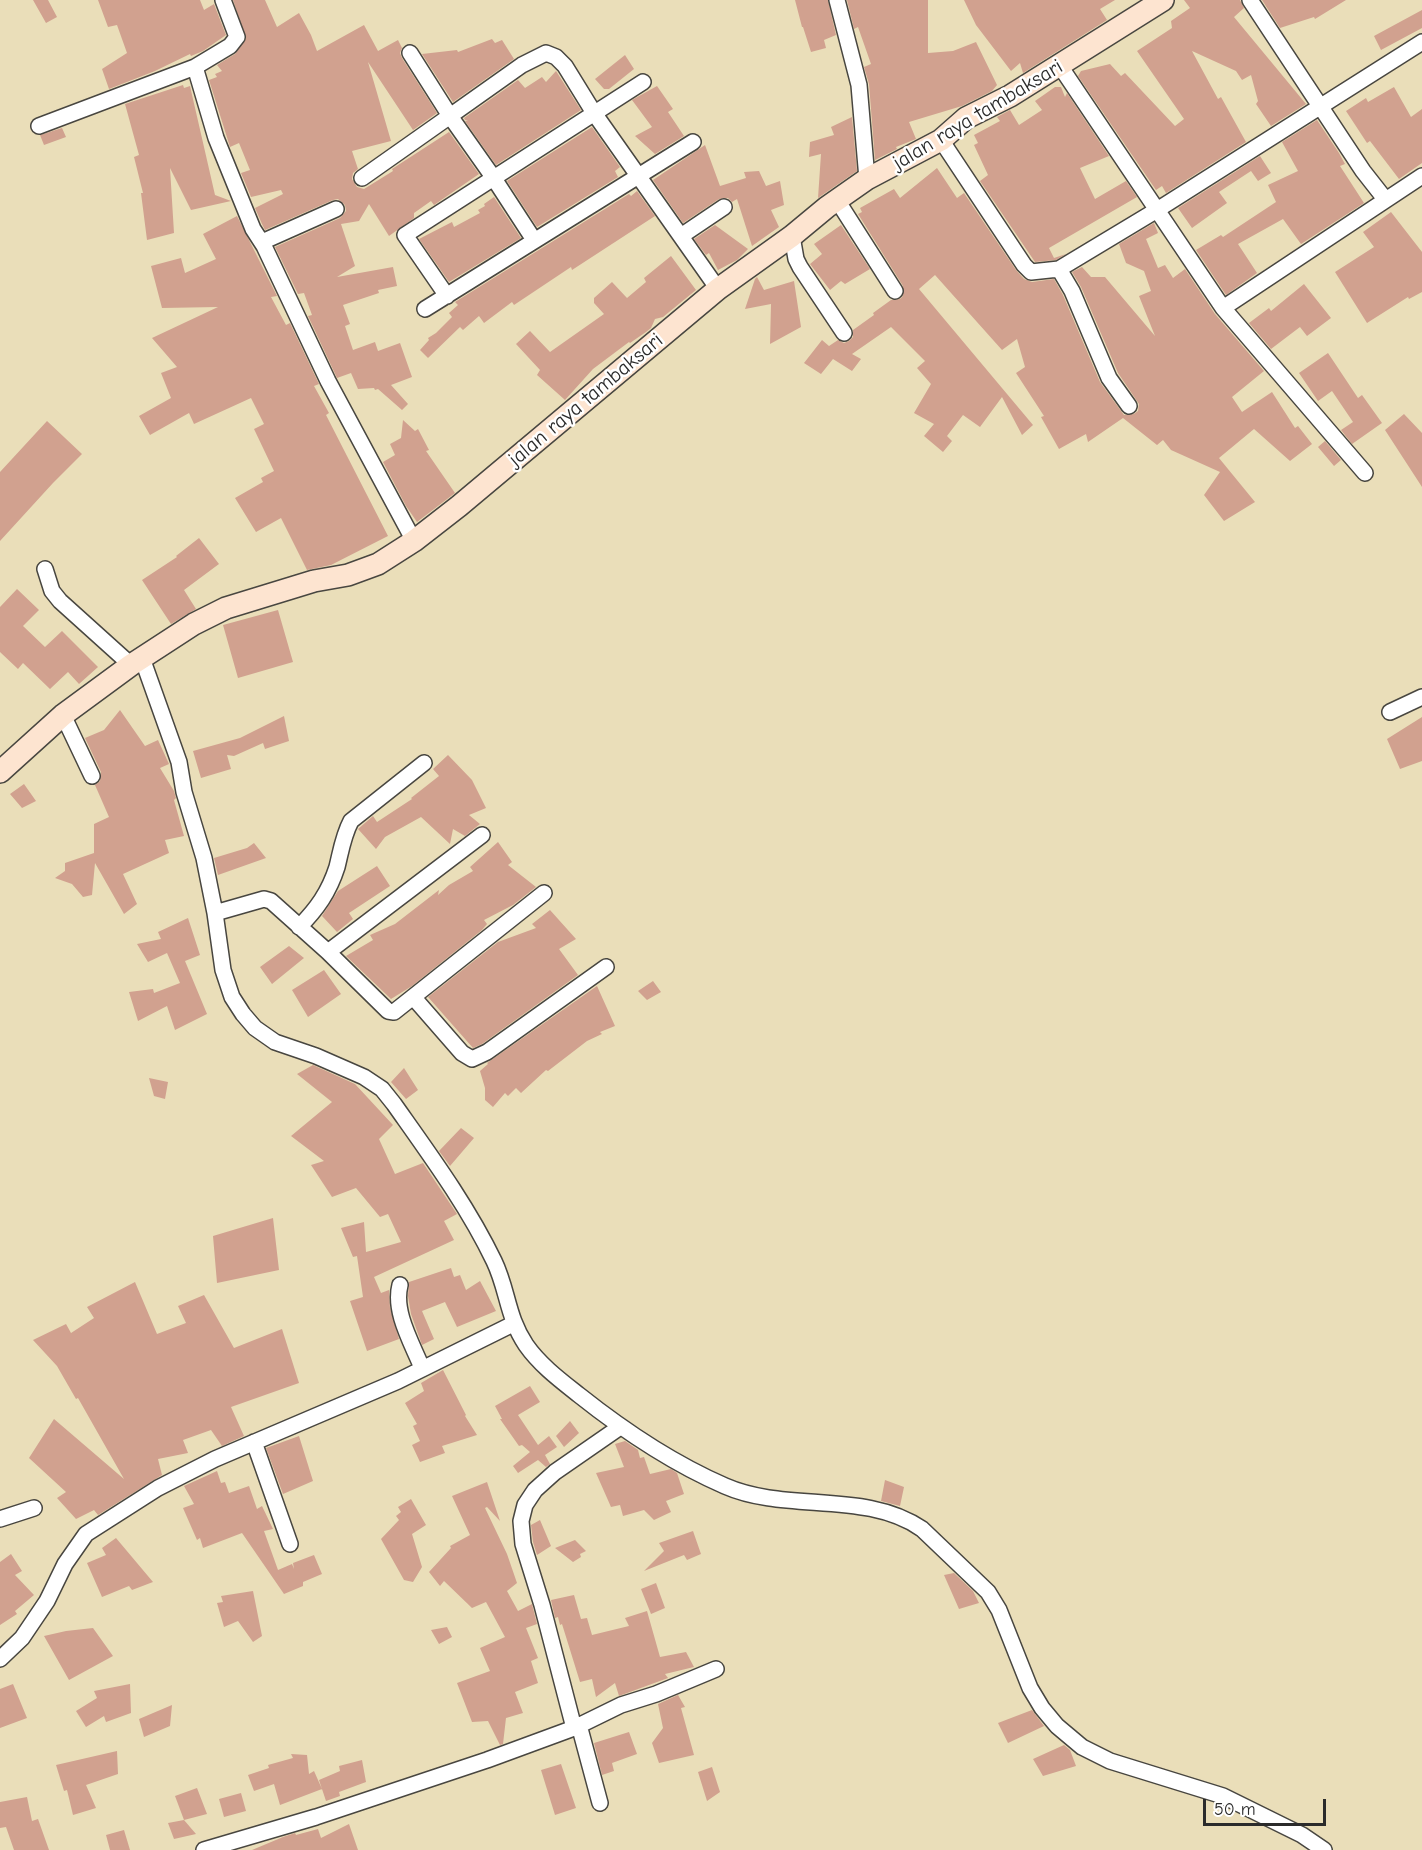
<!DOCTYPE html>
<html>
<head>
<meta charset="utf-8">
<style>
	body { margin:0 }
	#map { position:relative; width:1422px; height:1850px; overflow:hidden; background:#eadeb9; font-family:"Comic Neue",sans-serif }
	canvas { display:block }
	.scale { position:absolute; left:1203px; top:1799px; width:123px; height:27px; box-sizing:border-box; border:3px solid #2b2b2b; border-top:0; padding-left:8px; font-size:18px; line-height:21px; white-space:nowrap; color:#2b2b2b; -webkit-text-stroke:4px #fff; paint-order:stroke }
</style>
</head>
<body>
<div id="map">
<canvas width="1422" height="1850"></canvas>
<div class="scale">50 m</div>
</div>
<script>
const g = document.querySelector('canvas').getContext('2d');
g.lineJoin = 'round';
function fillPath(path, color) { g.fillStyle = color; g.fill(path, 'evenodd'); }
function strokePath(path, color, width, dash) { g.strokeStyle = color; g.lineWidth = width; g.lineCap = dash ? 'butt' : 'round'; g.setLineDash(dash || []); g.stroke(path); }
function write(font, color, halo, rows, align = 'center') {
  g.font = font + ' "Comic Neue",sans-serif'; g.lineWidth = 5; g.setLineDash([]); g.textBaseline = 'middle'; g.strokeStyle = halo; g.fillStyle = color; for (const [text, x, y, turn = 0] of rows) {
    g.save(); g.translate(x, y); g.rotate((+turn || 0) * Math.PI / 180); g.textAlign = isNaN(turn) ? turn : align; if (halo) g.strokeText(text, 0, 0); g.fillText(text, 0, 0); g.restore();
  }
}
const building = new Path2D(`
	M33,0h15l9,17 -11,6z
	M98,0h102l4,10 10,-6 12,31 -23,16 -12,5 -1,-2 -35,17 -46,18 -7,-20 25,-16 -10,-28 -9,2z
	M233,0h32l12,27 22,-14 12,22 6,16 47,-26 14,26 20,-11 4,8 -2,5 2,5 35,55 -24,17 -45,-68 23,79 -39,10 6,18 -5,4 -1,6 5,8 7,2 29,-18 -1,-2 57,-37 30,42 -45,31 -3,-4 -17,12v5l-25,18 -20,-32 -10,17 -18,3 14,42 -18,11 56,-10 4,19 -19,4 1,3 -36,12 7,19 -5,2 8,24 22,-8 3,9 22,-8 12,34 -21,8 17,19 -6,6 -24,-21 -3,1 -1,-2 -16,1 -7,-16 -14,5 -29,-62 4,-1 -8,-22 -6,1 -23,-47 65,-29 6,-7 -1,-6 -7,-6 -5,1 -68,30 -3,-6 -7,-16 28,-14 -2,-4 -30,7 -10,-24 9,-3 -11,-27 -9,4 -21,-67 8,-3 -2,-3 7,-3 -5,-6 18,-11 11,-15z
	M795,0h33l8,35 -12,5 2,8 -15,4 -8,-25h-1z
	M847,0h81v53l25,-2 23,-9 21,43 -5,6 -30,15 -53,16 7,17 -20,8 1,2 -22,11 -6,-76 -5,-17 7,-3 -13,-37 -4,2z
	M964,0h151l-15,9 7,11 -84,53 -3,-10 -9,8 -35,-46z
	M1184,0h56l4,8 -10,9 72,87 -35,22 -15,-22 2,-3 -7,-26 -9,5 -6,-9 -44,-20 26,48 3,-2 25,45 -80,51 -4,-7 -6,4 -78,-114 3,-5 29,-7 11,12 4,-3 50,53 9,-7 -47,-68 35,-23 -1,-7 19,-13z
	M1262,0h84l-31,19 -1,-2 -34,11z
	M1422,10v18l-41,22 -7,-14z
	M492,39l3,4 7,-3 12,19 -61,43 -31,-48 35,-4 1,2z
	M625,55l9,14 -25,20h-5l-9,-10z
	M556,71l25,39 -85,55 -31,-44 3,-1h-3l-1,-2 54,-38 7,8 17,-11 4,5z
	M183,85l1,3 6,-2 25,109 16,6 -40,9 -21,-42 4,65 -27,7 -6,-47h2l-9,-36 5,-2 -14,-51z
	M657,86l16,23 -5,3 16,24 -29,18 -20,-18 17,-9 -20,-27z
	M1055,87h6l4,10 2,-4 42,63 -29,12 15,31 31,-18 11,16 -88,51 5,10 12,-4 -10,6 -21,2 -55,-81 8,-6 -14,-30 4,-2 -4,-8 26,-14 -3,-4 13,-7 9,15 23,-15 -7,-9z
	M1394,87l17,30 11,-8v54l-23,16 -29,-38 -3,2 -21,-32 20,-13 2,4z
	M852,117l5,54 -39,27 3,-44 -12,3 1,-15 24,-7 -3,-8z
	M1317,120l22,33 6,11 -5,2 24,37 -63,41 -18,-25 -45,25 19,29 -31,22 -30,-45 25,-15 2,2 53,-35 -8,-17 30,-14 -16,-29z
	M592,127l28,40 -5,4 3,6 -81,50 -30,-46z
	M62,128l4,9 -22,8 -4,-10z
	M705,145l15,41 26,-8 -2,-6 15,-1 7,15 14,-5 4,24 -13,5 8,17 -27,19 -15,-47 -5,3 -4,-4 -9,1 -36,24 -30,-43z
	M1260,156l11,17 -13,8 -7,-10 -32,21 8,11 -35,25 -14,-20z
	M937,168l20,30 7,-5 52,77 8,9 8,3 22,-3 9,16 37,87 24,33 10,-1 4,-3 1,-7 -21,-31 -37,-86 -9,-15 10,-5 9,10h14l50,59 -16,-40 12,-5 -7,-20 -18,-8 -7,-19 35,-21 4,10 -12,6 12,29 7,-3 8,13 12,-9 30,45 49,57 -32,26 10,15 30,-20 23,36 3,-2 14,18 -22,17 -36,-32 -35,29 36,44 -31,19 -20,-26 16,-23 -49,-22 -8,-10 -6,5 -34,-27 -35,24 -2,-8 -27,15 -18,-32 3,-1 -28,-43 9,-6 -8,-28 -15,11 -67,-75 -16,14 114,136 -11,10 -20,-38 -22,30 -17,-12 -16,21 5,5 -9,11 -19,-16 10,-12 -20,-11 17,-29 -14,-16 8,-7 -34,-34 -39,27 9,5 -9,12 -19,-12 -12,15 -17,-11 18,-23 7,6 9,-6 6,3 5,-2 4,-4v-7l21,-15 -1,-2 18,-13 9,-1 3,-3v-10l-45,-72 4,-2 -2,-4 34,-19 6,9z
	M637,191l18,25 -83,54 -1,-3 -57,38 -2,-3 -28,21 -5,-7 -16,14 -3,-3 -32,31 -8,-8 9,-10 -1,-2 8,-5 16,-16 -3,-4 9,-8 -3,-3 174,-108 2,2z
	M494,197l27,41 -72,44 -30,-43 33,-17 2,5 26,-14 -2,-3 7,-4 -1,-2z
	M1391,212l31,40v40l-13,7 -1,-2 -41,26 -32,-51 39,-25 -11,-15z
	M237,216l40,80 -6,1 15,28 4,-2 29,61 -5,2 15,27 -3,2 62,121 -57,29 -24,5 -26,-52 -25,14 -21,-34 28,-16 -2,-4 13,-7 -20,-42 10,-5 -13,-26 -57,26 -5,-11 -39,22 -11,-19 32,-18 -10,-25 16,-6 -25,-29 66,-31 -56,1 -11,-42 30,-8 4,15 31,-14 -13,-25z
	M715,225l33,24 -11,11 -19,10 -9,-17 -3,2 -12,-16z
	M841,225l29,44 -25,15 -4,-3 -11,9 -20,-26 12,-10 -8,-10z
	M671,256l25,34 -33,27 -8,2 -4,9 -5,4 -16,11 -1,-1 -36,27 -28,31 -28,-25 3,-5 -24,-26 14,-13 20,21 54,-38 -10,-11v-5l18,-16 15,16 19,-16 -2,-4z
	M757,277l7,13 30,-9 7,46 -31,17 1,-40 -26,5 10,-30z
	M1304,284l27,34 -24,18 -7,-9 -29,22 -22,-26 20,-15 2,3z
	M1328,353l30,45 4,-3 20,28 -30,21 -11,-14 12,-8 -21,-31 -14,10 -19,-28z
	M1404,414l18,19v54l-37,-57z
	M403,420l12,11 3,-2 11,21 -3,1 29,42 -38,29 -11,-16 -23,-44 12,-7 -5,-11 11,-6z
	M47,421l35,33 -29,29 -53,58v-69z
	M1325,441l16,19 -7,6 -16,-19z
	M199,538l20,26 -35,26 12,19 -25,15 -29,-44 35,-23 -1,-1z
	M17,589l22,21 -16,16 22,21 17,-16 36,36 -19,17 -11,-12 -18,17 -27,-26 -5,6 -18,-17v-45z
	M278,610l15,52 -55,16 -15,-53z
	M120,710l25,36 13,-6 11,24 -9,4 14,23 2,7 -2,2 10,36 -19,4 4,13 -46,21 14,30 -13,10 -29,-51 -3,32 -9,2 -11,-13 -17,-6 10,-7v-8l29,-10v-29l15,-7 -14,-32 5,-4 1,-9 -16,-34 19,-8z
	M284,716l5,25 -24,8 -2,-6 -29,13 -7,-1 4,14 -30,9 -8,-27 47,-13z
	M1422,717v44l-22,8 -13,-30z
	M448,755l24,25 14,28 -17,7 11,9 -15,12 -12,-7 -3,15 -29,-27 -36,20 -9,12 -18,-20 15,-13 4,6 35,-23 -1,-1 28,-22 -6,-7z
	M24,784l12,17 -14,7 -12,-14z
	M498,842l14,20 -4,3 28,22 -23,18 -29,15 3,4 -5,6 -70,56 -21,13 -45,-43 27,-16 -3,-5 25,-11 44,-34 -1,5 11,-10 24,-14 -3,-4z
	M254,843l12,15 -48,17 -4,-17 33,-10z
	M377,866l13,20 -41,27 4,6 -16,13 -15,-16 16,-25z
	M550,910l26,29 -17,10 19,26 -96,69 -9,4 -45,-51 70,-55 38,-14 -4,-4z
	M188,918l12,37 -15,6 22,53 -32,16 -8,-24 -29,15 -9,-29 24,-3 1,4 26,-10 -13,-30 -19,9 -11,-18 24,-5 -3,-7z
	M289,946l15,12 -32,26 -12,-17z
	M324,970l17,24 -33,23 -16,-27z
	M653,981l8,11 -14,8 -9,-9z
	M597,986l18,40 -15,6 2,2 -15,7 -39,30 -2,-1 -25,23 -5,-5 -8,8 -3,-3 -12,14 -8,-7v-12l-5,-17 8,-7 -1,-1z
	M313,1065l42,19 38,41 -14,14 16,35 28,-11 34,51 -13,7 10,19 -80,37 7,16 8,-3 1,18 9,31 -32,12 -17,-50 13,-4 -6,-41 -4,1 -12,-29 23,-6 2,30 35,-10 -13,-28 -8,3 -24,-29 -24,9 -21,-32 13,-4 -33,-25 41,-34 -35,-28z
	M404,1068l14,22 -12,9 -15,-17z
	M149,1078l19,4 -3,17 -11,-3z
	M461,1128l13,10 -24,28 -11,-15z
	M273,1218l6,52 -62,13 -4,-47z
	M451,1268l3,9 6,-2 6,15 14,-9 16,30 -39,16 -12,-25 -23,9 12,28 -12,6 -11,-31 -3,-18 1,-14z
	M135,1282l22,52 29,-11 -8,-17 26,-11 30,53 48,-19 17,54 -68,24 13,29 -22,10 -11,-16 -28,10 5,13 -30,6 4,16 -64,40 -4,-5 -18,9 -19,-21 9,-6 -37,-34 25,-39 70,60 -46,-81 -2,1 -19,-33 -24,-26 33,-16 5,9 23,-15 -7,-11z
	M443,1370l23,45 -1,1 12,19 -35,11 3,7 -25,9 -8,-17 8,-4 -7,-15 4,-2 -12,-21 19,-12 -3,-8z
	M530,1386l10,16 -22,13 20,30 11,-9 8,11 -12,8 5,9 -4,3 -8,-7 -20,13 -5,-7 17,-14 -8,-7 -3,1 -19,-27h2l-7,-13z
	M570,1421l9,12 -15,14 -8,-11z
	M299,1436l14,45 -30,13 -17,-46z
	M625,1441l13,9 2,8 4,-1 6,17 21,-5 6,4 7,21 -18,7 5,11 -17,8 -10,-10 -21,6 -3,-11 -9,2 -15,-34 28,-6 -9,-23z
	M217,1471l4,12 4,-1 4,11 20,-7 8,23 5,-3 11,23 -9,2 14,39 14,-6 2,5 -1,-6 21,-8 8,19 -19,8v4l-19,8 -42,-61 -39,15 -3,-10 -3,2 -14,-32 11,-4 -10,-18z
	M885,1480l19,7 -4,19 -19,-5z
	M487,1482l13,39 -13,-14 -2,1 22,46 10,29 -10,8 11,20 14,-7 5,20 -11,4 12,30 -7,3 7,22 -23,9 8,21 -17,5 -3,26 -3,1 -12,-24 -16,1 -15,-39 33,-12 -10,-23 25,-11 -19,-35 -14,6 -28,-27 -4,5 -11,-14 22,-24 -1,-2 20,-11 -18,-39z
	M411,1499l15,26 -14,9 10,33 -9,15 -9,-2 -23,-41 18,-19 -3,-4 5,-4 -3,-5z
	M540,1520l11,26 -14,9 -4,-13 -2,-17z
	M693,1531l8,23 -14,6 -3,-5 -40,16 20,-20 -5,-8z
	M116,1538l37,44 -21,8 -3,-4 -27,11 -15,-34 19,-8 -4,-7z
	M575,1540l11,11 -6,3 1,3 -8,5 -18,-14z
	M11,1554l11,17 -7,4 19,20 -19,16 2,3 -17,11v-63z
	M954,1573l19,18 6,12 -20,6 -15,-34z
	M656,1583l9,25 -14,6 -10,-25z
	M253,1591l9,45 -9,6 -15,-21 -14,6 -7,-24 6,-1 -2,-6z
	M574,1595l7,24 6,-1 5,17 37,-9 -4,-8 22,-7 13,46 26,-5 8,15 -29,7 3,4 -49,18 -4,-13 -19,14 -4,-18 -12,3 -18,-58 -2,1 -2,-8 -3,1 -4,-18z
	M447,1627l5,10 -13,7 -8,-14z
	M93,1628l20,28 -44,24 -25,-44 22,-5z
	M13,1684l14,34 -27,10v-39z
	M130,1684l1,29 -25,9 -2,-6 -18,11 -10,-16 21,-13 -3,-7z
	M678,1695l7,12 -4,1 13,47 -35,8 -7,-20 11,-15 -5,-24z
	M172,1705l-2,21 -26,11 -5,-18z
	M1032,1710l12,16 -36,17 -10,-20z
	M629,1732l8,22 -25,9 2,8 -12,4 -8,-32z
	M1064,1745l6,5 6,16 -33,10 -10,-17z
	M117,1751l1,23 -32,11 10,23 -23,7 -6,-25 -3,1 -8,-26z
	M291,1754l16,1 2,19 5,-3 8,18 -42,16 -6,-21 -20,7 -6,-16 21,-7 -1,-3 25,-7z
	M362,1760l4,22 -27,10 1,4 -14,5 -7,-21 21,-9 -1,-5z
	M561,1764l15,44 -21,7 -14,-45z
	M712,1767l8,25 -13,9 -9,-29z
	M197,1788l10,26 -23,6 -9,-24z
	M241,1793l5,18 -22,6 -5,-18z
	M27,1797l5,24 6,-2 11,31h-35l-8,-23 -6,1v-26z
	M184,1820l12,14 -22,5 -6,-16z
	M349,1824l9,26h-106l31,-13 12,-4 1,2 22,-6 3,9z
	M124,1830l6,20h-20l-4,-15z`);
const street = new Path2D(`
	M223,0l14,37 -7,9 -35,21 21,71 37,91 11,17 64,135 86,160
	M837,0l22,85 8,94
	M1250,0l113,171 22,28
	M1060,66l163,242 142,165
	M39,126l156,-59
	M941,140l83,125 7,7 28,-3 13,22 37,87 20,28
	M362,178l88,-62 -40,-63
	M837,200l58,91
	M681,236l43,-29
	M792,236l4,23 4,8 44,66
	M534,240l-41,-63 -43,-61 72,-51 24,-12 10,4 9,9 29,47 124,176
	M262,242l74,-33
	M1059,269l98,-59 265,-168
	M447,296l-42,-61 238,-153
	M1223,308l199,-132
	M425,309l268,-167
	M45,569l7,22 8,10 71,64
	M142,658l37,104 5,30 20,66 11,55 8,57 9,27 11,17 12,14 20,14 41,14 48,21 18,12 12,15c36,51 73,101 100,157 14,29 13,56 32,84 14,20 34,35 53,50 44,35 93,68 146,91 61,27 141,4 197,43l66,63 11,18 31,78 12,20 15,18 25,21 28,14 113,35 79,39 22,15
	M1390,712l32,-15
	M63,715l29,61
	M215,913l49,-14 7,2 57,51 154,-117
	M299,927c18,-18 30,-35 38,-60 4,-16 6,-31 14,-46l73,-58
	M328,952l60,59 6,1 150,-119
	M414,998l48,55 10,6 15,-7 119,-85
	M400,1285c-7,27 12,58 22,83
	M254,1442l36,102
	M0,1519l34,-11
	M0,1659l22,-21 25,-37 18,-37 21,-30 72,-46 57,-29 183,-78 115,-57
	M579,1725l21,78
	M574,1728l-32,-123 -19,-61 -2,-23 4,-16 10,-15 20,-18 65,-45
	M204,1850l112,-33 171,-57 87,-32 47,-23 35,-11 60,-25`);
const secondary = new Path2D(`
	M0,772l63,-57 68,-50 63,-41 32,-16 88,-27 34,-6 30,-11 36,-23 45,-35 259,-217 74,-53 35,-29 40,-28 74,-39 25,-22 44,-22 153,-96`);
const streetNames = [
	["jalan raya tambaksari",978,115,-31],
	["jalan raya tambaksari",586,400,-40]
];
fillPath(building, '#d1a18f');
strokePath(street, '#484640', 18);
strokePath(secondary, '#484640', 24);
strokePath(street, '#fff', 15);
strokePath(secondary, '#fde4d0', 21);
write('21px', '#2b2b2b', '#fff', streetNames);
</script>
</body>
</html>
